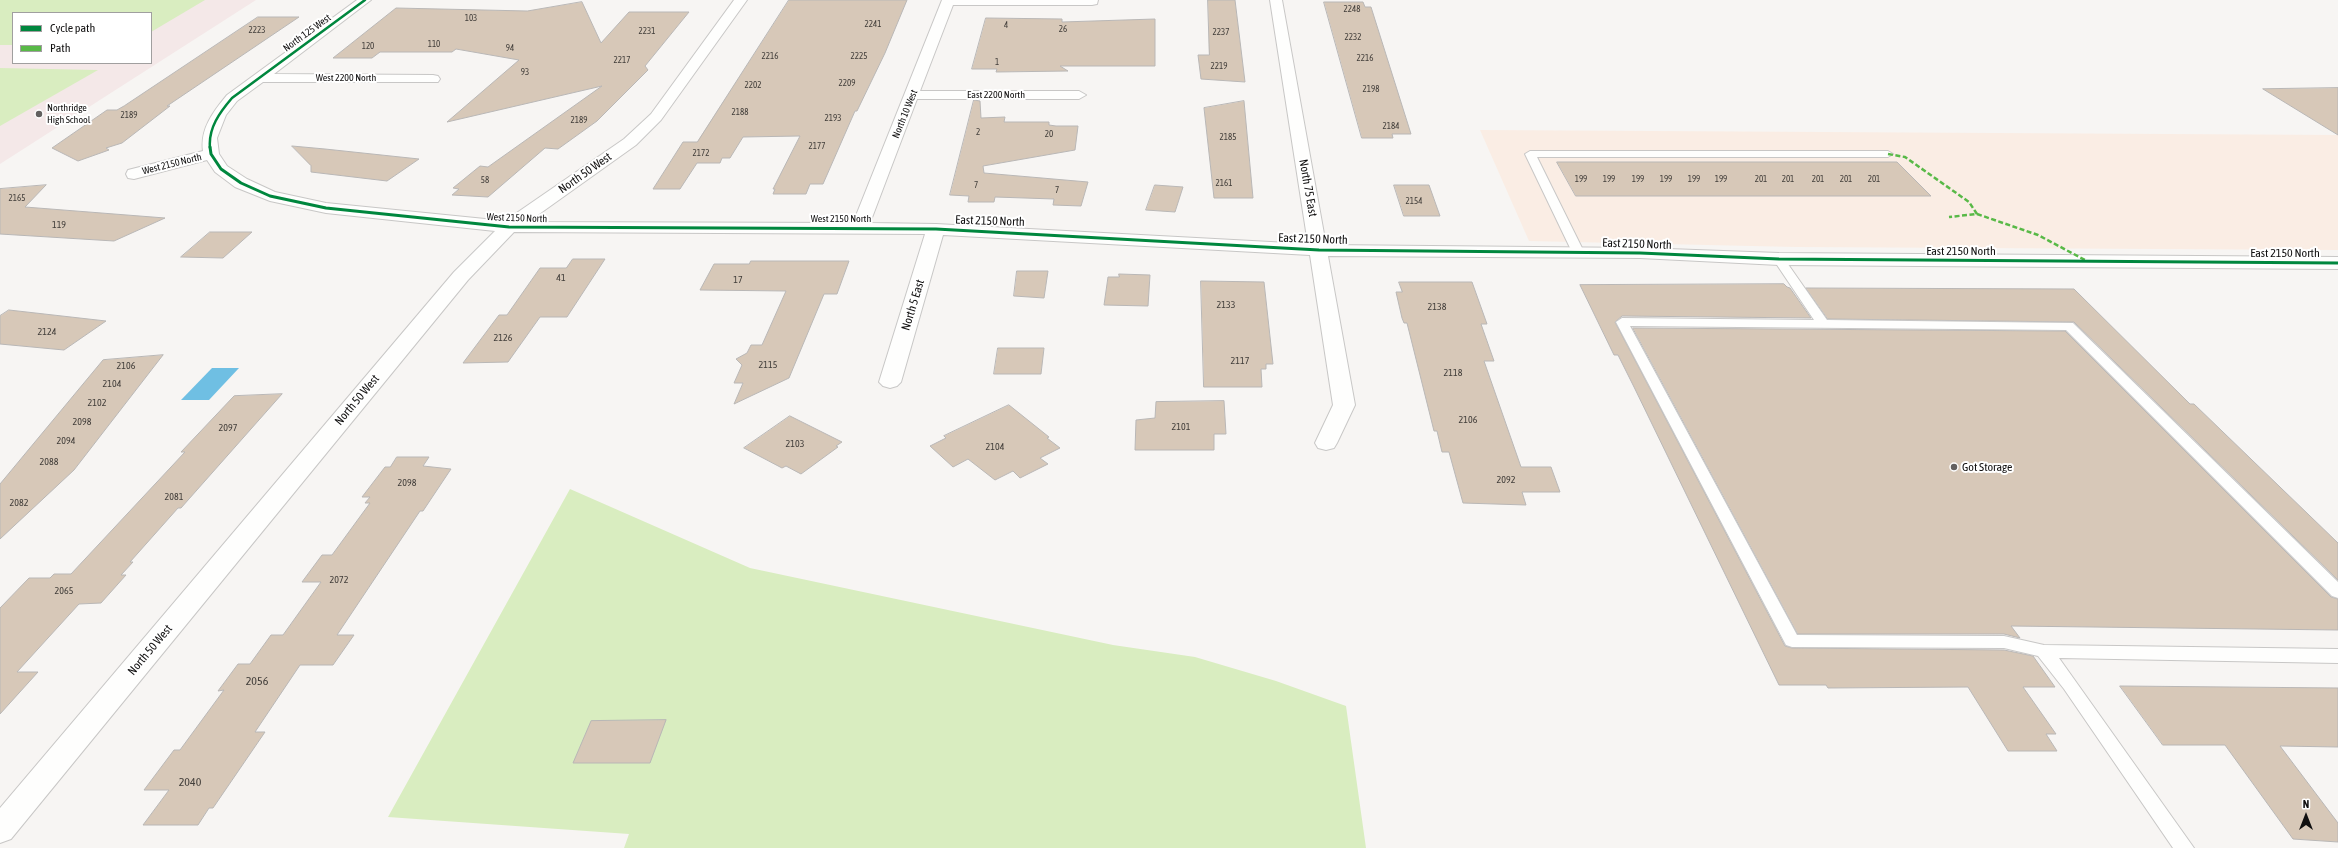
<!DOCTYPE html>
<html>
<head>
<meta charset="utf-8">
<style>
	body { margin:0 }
	#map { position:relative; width:2338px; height:848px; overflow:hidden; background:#f7f5f3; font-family:"Asap Condensed",sans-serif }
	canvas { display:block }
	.legend { position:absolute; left:12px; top:12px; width:140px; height:52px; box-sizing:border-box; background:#fff; border:1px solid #a09f9f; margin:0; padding:5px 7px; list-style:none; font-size:12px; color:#111010 }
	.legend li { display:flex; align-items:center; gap:8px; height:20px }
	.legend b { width:20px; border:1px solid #a09f9f }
	.north { position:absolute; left:2286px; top:796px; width:40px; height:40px; -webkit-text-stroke:3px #fff; paint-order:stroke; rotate:0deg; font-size:11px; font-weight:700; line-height:16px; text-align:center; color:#111010 }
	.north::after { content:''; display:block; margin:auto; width:14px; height:18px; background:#111010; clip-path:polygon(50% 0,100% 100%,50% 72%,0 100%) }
</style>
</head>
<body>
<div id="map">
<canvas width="2338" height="848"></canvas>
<ul class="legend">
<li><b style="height:5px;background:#00873e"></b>Cycle path</li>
<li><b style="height:5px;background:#58b947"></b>Path</li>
</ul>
<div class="north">N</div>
</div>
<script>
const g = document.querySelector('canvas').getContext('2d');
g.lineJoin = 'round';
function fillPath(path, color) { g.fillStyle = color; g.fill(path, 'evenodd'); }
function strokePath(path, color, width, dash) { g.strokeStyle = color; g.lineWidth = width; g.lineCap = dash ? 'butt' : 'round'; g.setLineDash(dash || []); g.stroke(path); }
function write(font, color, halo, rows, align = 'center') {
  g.font = font + ' "Asap Condensed",sans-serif'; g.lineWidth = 4; g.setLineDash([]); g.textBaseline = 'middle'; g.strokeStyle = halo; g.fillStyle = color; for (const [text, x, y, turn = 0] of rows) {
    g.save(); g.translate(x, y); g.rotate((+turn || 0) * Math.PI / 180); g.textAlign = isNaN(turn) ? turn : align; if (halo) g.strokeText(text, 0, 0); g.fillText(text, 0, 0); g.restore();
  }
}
const commercial = new Path2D(`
	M1480,130l858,5v115l-542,-3 -267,-6z`);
const education = new Path2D(`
	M0,0h256l-256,164zM13,13h138v50h-138z`);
const green = new Path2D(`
	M0,0h205l-54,32v-19h-138v32h-13z
	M0,68l98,2 -98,56z
	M570,489l180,79 363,77 82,12 81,24 70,25 20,142h-742l5,-14 -241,-17z`);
const water = new Path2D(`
	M212,368h27l-30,32h-28z`);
const building = new Path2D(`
	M789,0h118l-22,53 -28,58h-2l-32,73h-13l-4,10h-33l2,-5h-2l27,-53 -57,1 -13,21h-8l-2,5h-23l-17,26h-27l30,-47h14z
	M1208,0h27l10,82 -44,-3 -3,-24h11z
	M582,2l19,41 28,-31h60l-44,54 3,4 -51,51 -39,28 -13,-1 -57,49 -36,-2 7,-6 -6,-1 27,-22 8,1 114,-81 -155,36 72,-62 -63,-11 -4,3h-72l-8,6h-39l63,-50 131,3z
	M1324,2h39l2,5h6l40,127h-19l1,4h-31z
	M258,17h41l-132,89h3l-48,37 -16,5 3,2 -31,11 -26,-13 55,-38h10l7,-4z
	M986,18l76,1v3l93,-3v47h-95l8,5 -72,1 1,-3h-25z
	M2338,88v47l-75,-46z
	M974,100l6,1 1,17 24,-1 -1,5h45v3l7,1h22l-3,24 -92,16 1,7 104,9 -7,24 -28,-1 1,-6 -59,-2 -1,5h-26l1,-6 -19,-1z
	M1244,101l9,97h-39l-10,-90z
	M292,146l33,3 94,10 -32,22 -76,-9v-6z
	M1557,162h340l34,34h-355z
	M46,185l-21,22 140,11 -51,23 -114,-7v-45z
	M1155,185l28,2 -8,25 -29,-2z
	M1394,185h35l11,31h-36z
	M210,232h42l-29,26 -42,-1z
	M573,259h32l-38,58h-27l-32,45 -45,1 36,-48h8l33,-47h26z
	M751,261h98l-12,33h-13l-35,84 -55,26 9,-21h-9l8,-18 -6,-6 11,-6 4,-8h11l24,-54 -86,-1 14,-26h35z
	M1017,271h31l-4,27 -30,-2z
	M1119,274l31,1 -2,31 -44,-1 4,-28h11z
	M1201,281l63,1 9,82h-7v5h-5l1,18h-58z
	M1399,282h73l15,42h-6l13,37h-10l37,106h30l9,25h-38l4,13 -63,-2 -14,-51h-7l-5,-21h-3l-27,-108h-3l-2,-5 -6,-26h6z
	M1784,284l3,3 3,1 21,30 -189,-2 -7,6 170,324 7,2 212,2 29,6 22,31h-32l33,47h-10l11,17h-49l-40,-64 -140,1 -2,-3h-47l-145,-298 -16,-32h-4l-34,-70z
	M1806,288l268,1 116,115h4l144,139v37l-264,-258 -246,-3z
	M9,310l97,11 -42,29 -64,-6v-28z
	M1633,328l432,3 266,266 7,2v31l-327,-4 9,12 -16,-4h-206z
	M998,348h46l-3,26h-47z
	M163,355l-89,115 -74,69v-55l103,-124z
	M282,394l-101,114h-3l-48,54h3l-12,13h5l-25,28 -22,1 -62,68h21l-38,42v-106l29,-30h21l4,-4h17l114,-122h-4l53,-56z
	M1224,401l2,33h-12v16h-79l1,-30 19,-2 1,-16z
	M1009,405l40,32 -2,1 13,10 -20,10 8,6 -28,14 -7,-7 -18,9 -27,-21 -15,8 -23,-21 16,-8 -2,-2z
	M790,416l52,26 -6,4 2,1 -37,27 -15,-8 -4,2 -38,-20z
	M397,457h32l-6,9 28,3 -28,42h-3l-83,124h17l-21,30h-33l-45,67h10l-52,76h-4l-11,17h-55l26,-35h-25l30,-40h6l44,-60 -6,1 20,-27h12l21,-29h12l38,-53h-19l20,-27h10l38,-52h-5l5,-6h-8l23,-30h5z
	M2120,686l218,2v59l-58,-1 58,77v19l-45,-3 -68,-94h-62z
	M666,720l-16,43h-77l18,-42z`);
const lane = new Path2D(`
	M1530,151h358l5,3 -5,3h-351l47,95 -6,3 -6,-3 -47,-98z
	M1779,255l4,2 44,63 246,3 265,259v16l-6,-2 -266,-266 -436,-4 167,309 207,1 40,9 294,4v14l-279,-5 135,190h-21l-109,-159 -26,-33 -34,-8 -212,-1 -6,-2 -170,-323 6,-4 192,2 -41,-61z`);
const street = new Path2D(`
	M357,0h14l-97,74 159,1 5,1 2,3 -2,3h-175l-26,19 -11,14 -9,23 2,16 8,12 20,13 28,13 51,11 179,18 119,-82 27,-25 83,-114h13l-86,120 -25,25 -108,77 325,1 89,-223h156l-1,4 -5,1h-139l-33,86h159l7,4 -7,4h-162l-47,124 66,1 372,20 -38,-244h12l44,245 314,3 139,5 559,4v12l-559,-4 -139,-7 -312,-2 27,149 -18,38 -3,5 -8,2 -8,-2 -3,-5 18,-38 -23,-150 -367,-20 -42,147 -4,4 -7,2 -7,-2 -4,-4 46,-148 -411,-2 -46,48 -457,559 -11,4v-35l454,-536 41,-41 -169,-18 -56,-12 -35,-14 -20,-15 -8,-12 -73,19 -6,-1 -2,-4 2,-4 75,-19c-3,-22 10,-39 24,-56z`);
const quiet = new Path2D(`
	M1888,154l17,3 64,45 8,12 -28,3
	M1977,214l61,21 47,25`);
const cyclewayFar1 = new Path2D(`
	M210,148c-2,-20 10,-36 22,-50l133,-98`);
const cycleway = new Path2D(`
	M210,147l1,7 10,15 20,14 29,13 56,12 183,19 427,2 383,21 321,3 139,6 559,4`);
const markers = [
	[39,114,4,"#62605f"],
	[1954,467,4,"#62605f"]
];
const farNumbernames = [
	["2248",1352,9],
	["103",471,18],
	["2241",873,24],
	["4",1006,25],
	["26",1063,29],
	["2223",257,30],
	["2231",647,31],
	["2237",1221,32],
	["2232",1353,37],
	["110",434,44],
	["120",368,46],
	["94",510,48],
	["2216",770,56],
	["2225",859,56],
	["2216",1365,58],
	["2217",622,60],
	["1",997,62],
	["2219",1219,66],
	["93",525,72],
	["2209",847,83],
	["2202",753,85],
	["2198",1371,89],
	["2188",740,112],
	["2189",129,115],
	["2193",833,118],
	["2189",579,120],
	["2184",1391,126],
	["2",978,132],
	["20",1049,134],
	["2185",1228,137],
	["2177",817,146],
	["2172",701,153],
	["199",1581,179],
	["199",1609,179],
	["199",1638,179],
	["199",1666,179],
	["199",1694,179],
	["199",1721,179],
	["201",1761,179],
	["201",1788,179],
	["201",1818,179],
	["201",1846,179],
	["201",1874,179],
	["58",485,180],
	["2161",1224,183],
	["7",976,185],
	["7",1057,190],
	["2165",17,198],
	["2154",1414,201]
];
const farStreetnames = [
	["North 125 West",307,33,-36],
	["West 2200 North",346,78],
	["East 2200 North",996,95],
	["North 10 West",905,114,-68],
	["West 2150 North",172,164,-14],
	["West 2150 North",517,218,2],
	["West 2150 North",841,219]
];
const farPoinames = [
	["Northridge",47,108],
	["High School",47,120]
];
const numberNames = [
	["119",59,225],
	["41",561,278],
	["17",738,280],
	["2133",1226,305],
	["2138",1437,307],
	["2124",47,332],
	["2126",503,338],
	["2117",1240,361],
	["2115",768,365],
	["2106",126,366],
	["2118",1453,373],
	["2104",112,384],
	["2102",97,403],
	["2106",1468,420],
	["2098",82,422],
	["2101",1181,427],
	["2097",228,428],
	["2094",66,441],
	["2103",795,444],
	["2104",995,447],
	["2088",49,462],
	["2092",1506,480],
	["2098",407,483],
	["2081",174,497],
	["2082",19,503],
	["2072",339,580],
	["2065",64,591]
];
const streetNames = [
	["North 50 West",585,173,-35],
	["North 75 East",1308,188,80],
	["East 2150 North",990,221,2],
	["East 2150 North",1313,239,2],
	["East 2150 North",1637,244,2],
	["East 2150 North",1961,251],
	["East 2150 North",2285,253],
	["North 5 East",913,305,-73],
	["North 50 West",357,400,-50],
	["North 50 West",150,650,-50]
];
const poiNames = [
	["Got Storage",1962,467]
];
const nearNumbernames = [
	["2056",257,681],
	["2040",190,782]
];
fillPath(commercial, '#faede4');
fillPath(education, '#f4e8e8');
fillPath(green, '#d9edc0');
fillPath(water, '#6fbfe3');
fillPath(building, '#d7c8b8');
strokePath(building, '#b9b7b6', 1);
strokePath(lane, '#c8c7c6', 2);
strokePath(street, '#c8c7c6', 2);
fillPath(lane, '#fefefd');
fillPath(street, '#fefefd');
strokePath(quiet, '#58b947', 2.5, [5, 2.5]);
strokePath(cyclewayFar1, '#00873e', 2.5);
strokePath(cycleway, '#00873e', 3);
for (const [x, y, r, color] of markers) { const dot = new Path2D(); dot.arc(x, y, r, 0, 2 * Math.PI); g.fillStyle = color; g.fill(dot); strokePath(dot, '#fff', 1.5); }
write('9px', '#423e3a', null, farNumbernames);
write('10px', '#111010', '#fff', farStreetnames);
write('10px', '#111010', '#fff', farPoinames, 'left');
write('10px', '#423e3a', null, numberNames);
write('12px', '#111010', '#fff', streetNames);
write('12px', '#111010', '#fff', poiNames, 'left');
write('12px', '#423e3a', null, nearNumbernames);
</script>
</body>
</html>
